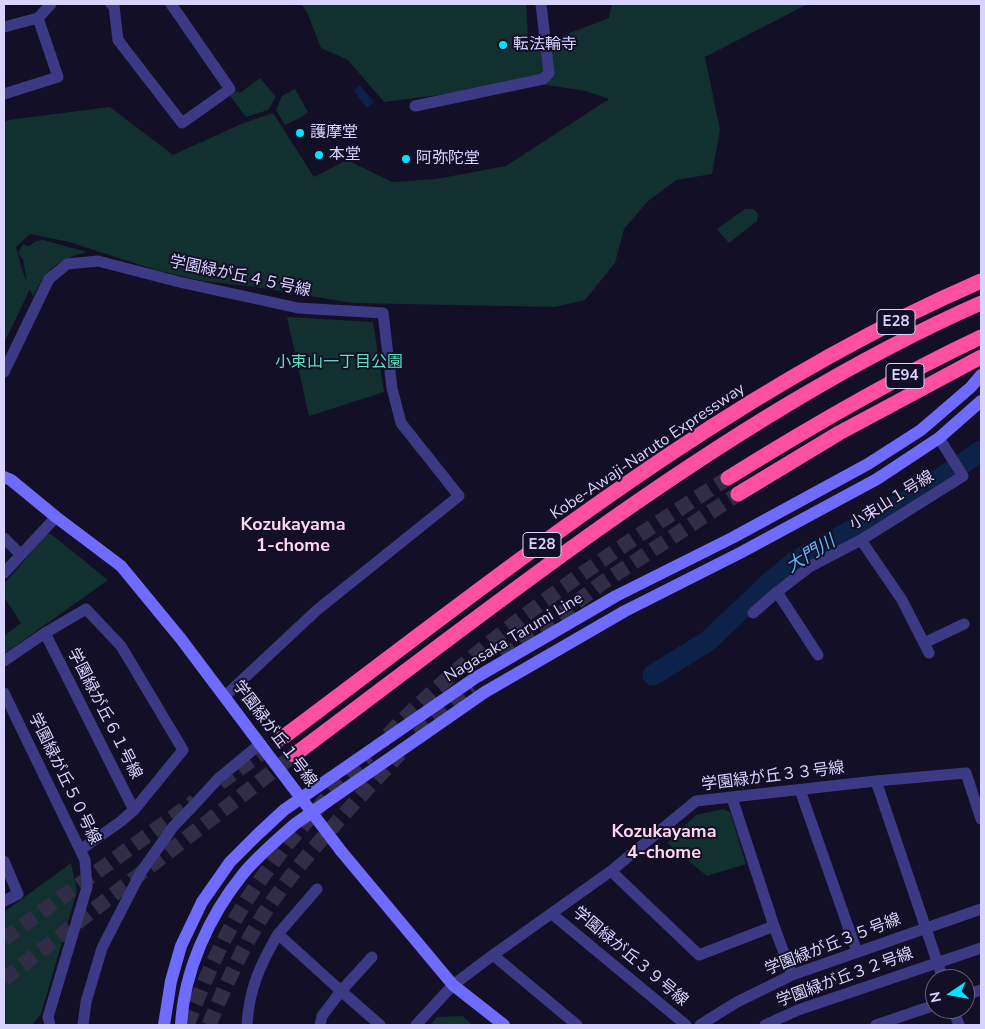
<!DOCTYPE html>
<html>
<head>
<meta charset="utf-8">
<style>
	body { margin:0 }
	#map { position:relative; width:985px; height:1029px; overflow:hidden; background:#130f26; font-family:"Nunito Sans",sans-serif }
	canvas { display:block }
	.frame { position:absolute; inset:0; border:5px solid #d9d4ff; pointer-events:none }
	.north { position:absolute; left:925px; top:969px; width:50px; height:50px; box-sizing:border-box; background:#130f26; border:1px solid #625e7d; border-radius:50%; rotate:258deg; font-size:14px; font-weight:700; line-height:20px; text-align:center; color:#d9d4ff }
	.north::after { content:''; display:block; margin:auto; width:18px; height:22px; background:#00e5ff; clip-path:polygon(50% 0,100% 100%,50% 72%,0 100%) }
</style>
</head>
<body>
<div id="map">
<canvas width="985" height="1029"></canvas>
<div class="frame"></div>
<div class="north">N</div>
</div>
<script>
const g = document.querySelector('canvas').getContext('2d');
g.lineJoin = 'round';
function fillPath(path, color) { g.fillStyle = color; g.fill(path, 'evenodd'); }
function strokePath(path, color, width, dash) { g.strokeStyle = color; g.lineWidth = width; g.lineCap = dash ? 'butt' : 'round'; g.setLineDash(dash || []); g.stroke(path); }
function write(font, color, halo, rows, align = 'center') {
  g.font = font + ' "Nunito Sans","Noto Sans JP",sans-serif'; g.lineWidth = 4; g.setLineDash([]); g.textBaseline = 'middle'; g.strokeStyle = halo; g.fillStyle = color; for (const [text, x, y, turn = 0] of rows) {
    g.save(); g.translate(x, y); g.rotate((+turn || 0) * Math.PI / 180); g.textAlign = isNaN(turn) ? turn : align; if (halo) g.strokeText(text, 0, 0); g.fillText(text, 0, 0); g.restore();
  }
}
const green = new Path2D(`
	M301,4h225l2,33 21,4 60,-23 3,-14h196l-103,53 15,73 -8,44 -36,6 -29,22 -23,27 -9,34 -30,37 -30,7 -203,-4 -96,-16 -53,-6 -47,-11 -87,-28 -39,-8 -14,13 6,23 5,12 -4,-23 -5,-6 5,-9 6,2 7,-5 7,-1 44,12c-31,8 -41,17 -54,45l-3,-8 -26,54v-220l4,-3 102,-13 63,48 68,-31 32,-11 41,64 33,-17 45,22 44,-3 70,-13 103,-67 -23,-8 -53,-8 -149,19 -36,-42 -27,-12 -14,-36z
	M260,78l16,19 -8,13 -22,7 -16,-21 8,-5 2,2z
	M295,89l13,23 -8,6 -15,7 -9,-15 6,-14z
	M745,209h9l4,5 -1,7 -28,22 -12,-14z
	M287,317l86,5 11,70 -75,24z
	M51,534l57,46 -104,74v-18l17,-13 -17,-26v-13l42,-49z
	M723,809l7,3 16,52 -39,12 -40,-33 29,-28z
	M71,863l6,28 -36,123 -9,11h-28v-113z
	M463,1016l9,9h-42l7,-8z`);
const water = new Path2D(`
	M360,85l14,17 -7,6 -13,-17z`);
const river = new Path2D(`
	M653,675l55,-34 59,-56 27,-23 122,-67 65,-44`);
const highwayTunnel = new Path2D(`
	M503,657l99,-74 136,-89
	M388,735c100,-103 220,-181 340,-257
	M418,735l53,-49
	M220,783l62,-45
	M4,939l191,-138
	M4,979l290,-224
	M187,1025c17,-44 36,-88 61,-127 34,-52 77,-99 120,-143
	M209,1025c17,-41 35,-82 60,-119 38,-55 86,-103 131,-153`);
const street = new Path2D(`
	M111,4l3,2 4,34 64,83 48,-34 -59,-85
	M4,27l34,-9 13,-14
	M4,94l54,-17 -20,-59
	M415,106l128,-27 6,-6 -8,-69
	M4,372l45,-93 18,-15 31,-3 81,21 119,26 85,5 9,75 9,35 58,73 -142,114 -92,86
	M4,538l16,16
	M861,540l41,60 27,53
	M4,573l52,-56
	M777,592l41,63
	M753,613l24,-21 34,-26 50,-26 102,-64 -24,-38
	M45,633l89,177
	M924,643l40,-19
	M4,661l41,-28 41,-24 35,37 62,104 -49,60 -14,12 -40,28
	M4,693l81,167 2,27 -39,130 2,8
	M876,781l90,-8 15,46
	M800,790l57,162
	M732,798l42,128 18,49
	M4,861l14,33 -14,7
	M611,871l88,84 75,-29
	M552,914l134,111
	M278,934l39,-45
	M493,955l84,70
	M965,995l16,-5
	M953,1009l6,16
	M83,1025l3,-23 16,-54 39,-76 32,-45 20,-21 26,-28 41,-34
	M247,1025c2,-36 13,-60 31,-91l63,57 31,-34
	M320,1025l2,-9 19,-25 39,34
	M416,1025l37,-40 40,-30 118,-84 85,-70 180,-20 67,198
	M700,1025l37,-23 55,-27 189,-66
	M765,1025l33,-15 183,-62
	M876,1025l59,-20`);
const secondary = new Path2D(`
	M4,477l7,3 45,37 65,49 60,73 79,105
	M341,851l112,134 51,40
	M164,1025l7,-44 10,-35 21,-44 28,-40 26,-26 28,-26 191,-132 141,-82 116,-58 136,-74 53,-34 50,-43 10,-12
	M181,1025c3,-54 28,-109 62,-151 15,-18 34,-34 52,-50l190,-132 140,-81 115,-58 137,-74 62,-41 42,-37`);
const highway = new Path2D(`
	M728,478c82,-51 166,-100 253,-141
	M738,494l101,-61 142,-76
	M282,738c223,-166 442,-346 699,-457
	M294,755c162,-121 322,-248 496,-352 62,-37 125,-71 191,-100`);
const secondaryBridge = new Path2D(`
	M260,744l81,107`);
const markers = [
	[503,45,5,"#00e5ff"],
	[300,133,5,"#00e5ff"],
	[319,155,5,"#00e5ff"],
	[406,159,5,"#00e5ff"]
];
const shields = [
	[896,322,38],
	[905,376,38],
	[542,545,38]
];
const shieldNames = [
	["E28",896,322],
	["E94",905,376],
	["E28",542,545]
];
const poiNames = [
	["転法輪寺",513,45],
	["護摩堂",310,133],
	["本堂",329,155],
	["阿弥陀堂",416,159]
];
const streetNames = [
	["学園緑が丘４５号線",240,277,12],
	["Kobe-Awaji-Naruto Expressway",648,452,-34],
	["小束山１号線",892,501,-32],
	["Nagasaka Tarumi Line",514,638,-31],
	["学園緑が丘６１号線",104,714,63],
	["学園緑が丘１号線",274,734,53],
	["学園緑が丘３３号線",773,777,-7],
	["学園緑が丘５０号線",64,779,64],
	["学園緑が丘３５号線",833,945,-21],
	["学園緑が丘３９号線",630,957,40],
	["学園緑が丘３２号線",845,978,-20]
];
const parkNames = [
	["小束山一丁目公園",339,363]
];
const neighbourhoodNames = [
	["Kozukayama",293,526],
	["1-chome",293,547],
	["Kozukayama",664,833],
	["4-chome",664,854]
];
const waterNames = [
	["大門川",811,555,-32]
];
fillPath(green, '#12302f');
fillPath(water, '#0c2248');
strokePath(river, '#0c2248', 21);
strokePath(highwayTunnel, '#312d47', 15, [15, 8]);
strokePath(street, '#3d3a85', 11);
strokePath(secondary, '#6f6bff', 12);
strokePath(highway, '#ff4fa3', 15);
strokePath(secondaryBridge, '#6f6bff', 12);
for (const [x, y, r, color] of markers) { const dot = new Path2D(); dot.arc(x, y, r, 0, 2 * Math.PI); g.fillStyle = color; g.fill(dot); strokePath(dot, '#130f26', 2); }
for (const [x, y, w] of shields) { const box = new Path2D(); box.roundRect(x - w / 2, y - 12.5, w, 25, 4); g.fillStyle = '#130f26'; g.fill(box); strokePath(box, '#d9d4ff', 1); }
write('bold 15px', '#d9d4ff', null, shieldNames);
write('16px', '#d9d4ff', '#130f26', poiNames, 'left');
write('16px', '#d9d4ff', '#130f26', streetNames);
write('16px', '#5fe0c0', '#130f26', parkNames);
write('bold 18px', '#ffd6f0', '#130f26', neighbourhoodNames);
write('italic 18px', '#62b6ff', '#130f26', waterNames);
</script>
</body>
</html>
